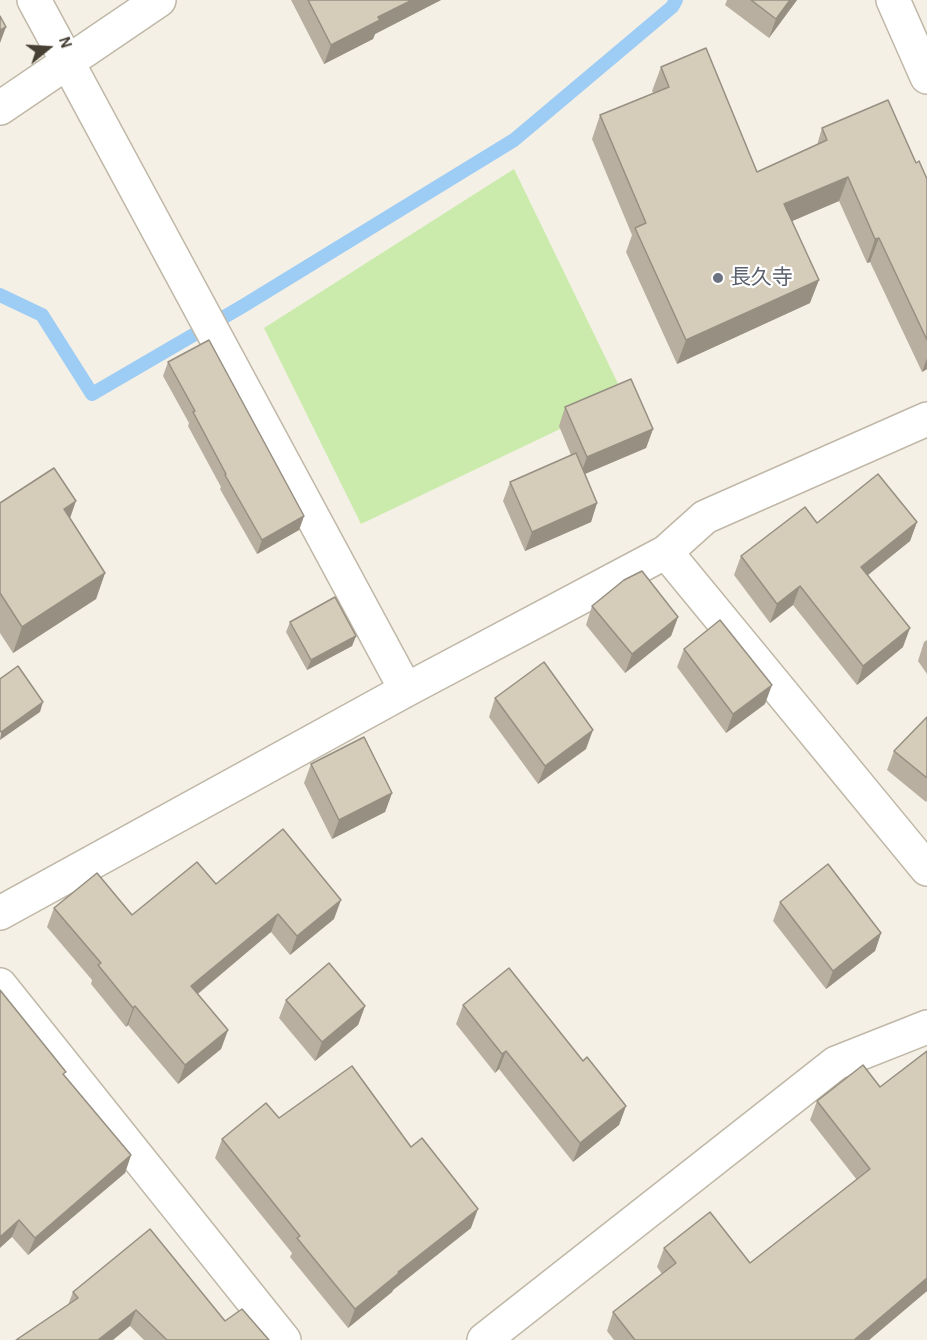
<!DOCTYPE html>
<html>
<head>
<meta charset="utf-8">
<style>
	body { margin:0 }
	#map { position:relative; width:927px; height:1340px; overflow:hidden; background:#f4f0e5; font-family:"Alegreya Sans",sans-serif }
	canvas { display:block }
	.north { position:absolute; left:18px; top:18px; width:60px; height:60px; -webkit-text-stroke:4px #fff; paint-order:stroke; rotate:72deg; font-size:16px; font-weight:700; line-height:24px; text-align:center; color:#464034 }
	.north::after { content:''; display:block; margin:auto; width:21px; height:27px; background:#464034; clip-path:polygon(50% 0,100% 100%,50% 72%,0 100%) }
</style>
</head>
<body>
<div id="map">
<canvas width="927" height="1340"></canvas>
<div class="north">N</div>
</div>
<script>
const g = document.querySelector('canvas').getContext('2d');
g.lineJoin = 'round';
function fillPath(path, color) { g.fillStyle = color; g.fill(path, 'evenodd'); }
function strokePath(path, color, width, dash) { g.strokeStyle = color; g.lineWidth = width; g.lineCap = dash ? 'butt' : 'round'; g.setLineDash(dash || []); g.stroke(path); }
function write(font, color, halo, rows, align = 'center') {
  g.font = font + ' "Alegreya Sans","Noto Sans JP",sans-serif'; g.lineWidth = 4.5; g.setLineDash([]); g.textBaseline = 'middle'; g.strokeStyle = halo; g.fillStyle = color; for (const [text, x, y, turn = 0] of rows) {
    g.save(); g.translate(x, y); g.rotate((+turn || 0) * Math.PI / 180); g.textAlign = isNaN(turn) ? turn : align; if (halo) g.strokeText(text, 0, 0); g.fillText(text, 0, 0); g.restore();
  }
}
const green = new Path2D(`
	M514,169l111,229 -264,126 -97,-196z`);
const stream = new Path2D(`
	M0,295l42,20 50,79 151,-88 271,-166 158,-133 4,-7`);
const street = new Path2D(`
	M34,0l372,690
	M893,0l34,77
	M0,108l159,-108
	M666,552l261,317
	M0,913l406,-223 260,-138 39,-35 222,-98
	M0,985l284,355
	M484,1340l352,-277 91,-36`);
const wall = new Path2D(`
	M291,0h150l-66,34 -2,5 -49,25z
	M727,0h70l-28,38 -44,-33z
	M661,67l96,105 60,-27 5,-17 94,35 11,16v190l-5,3 -52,-110 -3,1 -28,-62 -47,20 18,82 -133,61 -51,-112 6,-17 -40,-96 8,-24 54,-21 -2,-3z
	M168,362l136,154 -5,14 -42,24 -37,-65 1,-2 -33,-61 1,-3 -26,-47z
	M565,407l88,22 -7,19 -61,26 12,29 -6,19 -66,29 -22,-50 7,-19 61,-27 -12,-29z
	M0,503l70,15 35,55 -9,26 -83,54 -13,-20z
	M917,522l-7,19 -43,35 36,71 -46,38 -64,-80 -23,18 -36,-48 7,-19z
	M592,606l86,11 -7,19 -46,37 -39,-48z
	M290,622l66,14 -4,10 -45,24 -21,-38z
	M927,640v34l-9,-13 6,-19z
	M684,649l81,55 -39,29 -49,-66z
	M495,698l91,51 -48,35 -49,-67z
	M927,717v84l-1,1 -39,-32 7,-19z
	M311,764l81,29 -7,19 -53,27 -28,-56z
	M216,884l118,35 -44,36 -19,-23 -73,62 30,36 -7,19 -43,35 -50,-59 -2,2 -35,-43 1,-4 -45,-53 7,-19 78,7z
	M780,902l101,31 -6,18 -49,38 -53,-68z
	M286,1000l79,6 -7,19 -43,36 -36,-43z
	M463,1005l120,56 43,45 -7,19 -46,37 -74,-93 -4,4 -39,-49z
	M927,1051v240l-58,49h-255l-7,-9 6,-19 49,-38 -5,-7 7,-19 86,15 107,-83 -47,-60 7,-19 63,-14z
	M64,1075l67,80 -6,18 -97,82 -16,-18z
	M279,1118l132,29 60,81 -78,62 -1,2 -44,36 -58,-71 2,-4 -77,-95 7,-19z
	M73,1292l152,29 44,19h-125l-14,-14 -62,-21z`);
const shadedWall = new Path2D(`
	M412,0h29l-66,34 -2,5 -49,25 7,-19 47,-28z
	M790,0h7l-28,38 7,-19z
	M6,27l-6,16v-13z
	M848,177l-9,24 -63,27 8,-24z
	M879,238l-9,24 -3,1 8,-24z
	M819,280l-9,23 -133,61 9,-24z
	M927,358v11l-5,3z
	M653,429l-7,19 -66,28 7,-19z
	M76,501l-9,26 -3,-18z
	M597,503l-6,19 -66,29 7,-19z
	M304,516l-5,14 -42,24 5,-14z
	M917,522l-7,19 -56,45 7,-19z
	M105,573l-9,26 -83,54 9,-26z
	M800,586l-7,19 -23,18 7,-19z
	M678,617l-7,19 -46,37 7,-19z
	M910,628l-7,19 -46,38 6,-19z
	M356,636l-4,10 -45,24 4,-10z
	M772,685l-7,19 -39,29 7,-19z
	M43,702l-3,10 -40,28 1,-8z
	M593,730l-7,19 -48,35 7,-18z
	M392,793l-7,19 -53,27 7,-19z
	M341,900l-7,19 -44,36 7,-19z
	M278,914l-7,18 -87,73 7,-19z
	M881,933l-6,18 -49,38 7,-18z
	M135,1006l-7,19 -2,2 7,-19z
	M365,1006l-7,19 -43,36 7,-19z
	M228,1030l-7,19 -43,35 7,-19z
	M506,1051l-7,18 -4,4 7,-19z
	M626,1106l-7,19 -46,37 7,-19z
	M131,1155l-6,18 -97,82 7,-17z
	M478,1209l-7,19 -78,62 -1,2 -44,36 7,-19 43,-37z
	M19,1220l-7,17 -12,11v-11z
	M927,1278v13l-58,49h-15z
	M136,1310l-6,16 -17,14h-15z`);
const building = new Path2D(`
	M308,0h104l-34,17 2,3 -49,25z
	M751,0h39l-14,19z
	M0,16l6,11 -6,3z
	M706,48l51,124 70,-32 -5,-12 66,-28 28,63 3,-2 8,18v161l-48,-102 -4,1 -27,-62 -64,27 35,76 -133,60 -51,-112 11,-5 -46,-108 69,-28 -8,-20z
	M209,340l95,176 -42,24 -37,-65 1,-1 -33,-62 2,-1 -27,-49z
	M631,379l22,50 -66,28 -22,-50z
	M576,453l21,50 -65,29 -22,-50z
	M54,468l22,33 -12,8 41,64 -83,54 -22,-34v-90z
	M878,474l39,48 -56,45 49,61 -47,38 -63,-80 -23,18 -36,-48 64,-49 12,16z
	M642,571l36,46 -46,37 -40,-48 32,-26z
	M335,597l21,39 -45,24 -21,-38z
	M720,620l52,65 -39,29 -49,-65z
	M544,662l49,68 -48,36 -50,-68z
	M18,666l25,36 -42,30 -1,-2v-51z
	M927,717v61l-33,-27z
	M364,737l28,56 -53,27 -28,-56z
	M283,829l58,71 -44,36 -19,-22 -87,72 37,44 -43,35 -50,-59 -2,2 -35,-43 3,-2 -47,-55 43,-35 35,42 65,-53 19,22z
	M828,864l53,69 -48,38 -53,-69z
	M329,963l36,43 -43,36 -36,-42z
	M509,968l74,93 4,-4 39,49 -46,37 -74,-92 -4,3 -39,-49z
	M0,990l66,82 -3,2 68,81 -96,83 -16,-18 -19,17z
	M927,1051v227l-73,62h-219l-22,-28 63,-49 -12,-15 46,-36 40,51 120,-94 -53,-68 46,-36 17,22z
	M352,1066l59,81 11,-9 56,71 -80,63 1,1 -44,36 -58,-71 3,-2 -78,-97 44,-36 13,15z
	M150,1229l75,92 17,-12 27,31h-102l-31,-30 -38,30h-82l62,-42 -5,-6z`);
const markers = [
	[718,278,6,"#6b7280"]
];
const worshipNames = [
	["長久寺",730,278]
];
fillPath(green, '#caebab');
strokePath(stream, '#9dccf5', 14);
strokePath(street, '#c0b8a7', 36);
strokePath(street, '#fff', 33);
fillPath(wall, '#b8afa0');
fillPath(shadedWall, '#968f82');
fillPath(building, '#d6ccba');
strokePath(building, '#968f82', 1.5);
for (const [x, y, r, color] of markers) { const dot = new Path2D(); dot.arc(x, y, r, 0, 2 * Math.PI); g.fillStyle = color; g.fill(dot); strokePath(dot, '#fff', 2); }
write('21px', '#5b616d', '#fff', worshipNames, 'left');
</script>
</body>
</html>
